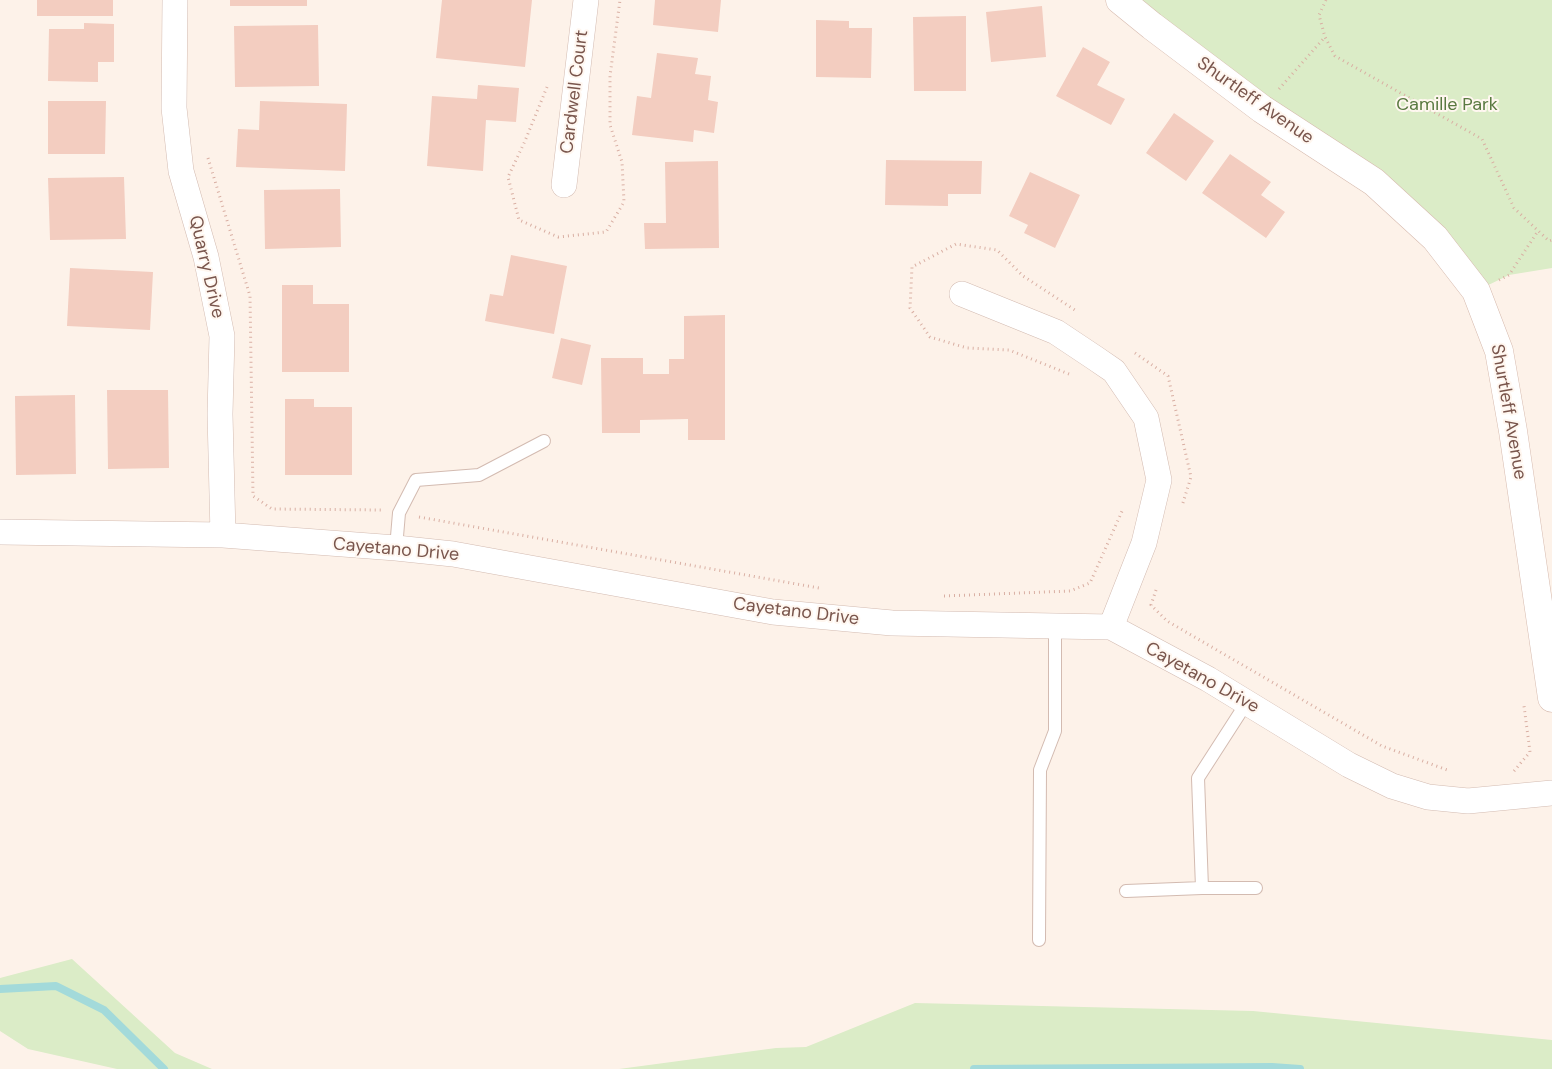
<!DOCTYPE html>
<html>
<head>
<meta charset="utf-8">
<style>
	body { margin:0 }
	canvas { display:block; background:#fdf2e9 }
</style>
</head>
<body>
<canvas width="1552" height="1069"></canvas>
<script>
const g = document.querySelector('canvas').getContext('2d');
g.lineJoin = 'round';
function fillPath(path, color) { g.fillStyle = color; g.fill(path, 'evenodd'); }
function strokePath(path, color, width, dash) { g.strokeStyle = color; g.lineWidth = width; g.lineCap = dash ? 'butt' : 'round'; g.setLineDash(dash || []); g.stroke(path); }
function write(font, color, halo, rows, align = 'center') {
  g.font = font + ' "DM Sans",sans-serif'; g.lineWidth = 4; g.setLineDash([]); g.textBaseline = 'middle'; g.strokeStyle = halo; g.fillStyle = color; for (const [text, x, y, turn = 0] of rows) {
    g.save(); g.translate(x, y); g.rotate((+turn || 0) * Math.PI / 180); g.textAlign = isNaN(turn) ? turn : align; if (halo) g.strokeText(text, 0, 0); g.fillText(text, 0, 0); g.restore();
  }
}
const green = new Path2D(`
	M1120,0h432v268l-43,7 -33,16 -41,-53z
	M72,959l103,94 37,16h-95l-89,-20 -28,-18v-53z
	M915,1003l338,8 299,29v29h-933l157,-21 30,-1z`);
const stream = new Path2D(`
	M0,989l56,-3 48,24 60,59
	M974,1069l298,-2 28,2`);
const building = new Path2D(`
	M37,0h76v16h-76z
	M230,0h77v6h-77z
	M442,0h90l-7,67 -89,-9z
	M655,0h66l-3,32 -65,-7z
	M1042,6l4,51 -55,5 -5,-50z
	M966,16v75h-52l-1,-74z
	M816,20l33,1v7h23l-1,50 -55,-1z
	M84,23l30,1v38h-16v20l-50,-1 1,-52h35z
	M318,25l1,61 -84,1 -1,-61z
	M1083,47l27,15 -13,23 28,14 -14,26 -55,-29z
	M657,53l41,5 -3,16 16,2 -3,24 10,2 -4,31 -20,-3 -1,12 -61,-7 5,-39 14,2z
	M478,85l41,3 -3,34 -30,-2 -3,51 -56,-5 5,-70 45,3z
	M48,101h58l-1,53h-57z
	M260,101l87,3 -2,67 -109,-4 2,-38 21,1z
	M1174,113l40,28 -28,40 -40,-28z
	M1230,154l41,28 -10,13 24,17 -19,26 -64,-45z
	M886,160l96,1 -1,33h-33v12l-63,-1z
	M718,161l1,87 -74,1 -1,-26h22l-1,-61z
	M1030,172l50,23 -25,53 -31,-15 4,-8 -19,-9z
	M124,177l2,62 -76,1 -2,-62z
	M340,189l1,58 -76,2 -1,-59z
	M511,255l56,11 -13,68 -69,-13 5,-27 13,2z
	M70,268l83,4 -3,58 -83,-4z
	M282,285h31v19h36v68h-67z
	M725,315v125h-37v-21l-48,1v13h-38l-1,-75h42v16h26v-15h15v-43z
	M561,338l30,7 -9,40 -30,-7z
	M107,390h61l1,78 -61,1z
	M75,395l1,79 -60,1 -1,-79z
	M285,399h29v8h38v68h-67z`);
const path = new Path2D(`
	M1326,0l-7,15 6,22 10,19 147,83 32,69 35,33 3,-1
	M547,87l-22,54 -17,36 11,43 39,17 48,-5 18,-30 -2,-40 -12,-37v-49l10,-76
	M1279,89l46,-52
	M208,158l42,138 3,200 19,13 109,1
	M1499,280l10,-5 29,-44
	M1135,353l33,23 23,101 -9,29
	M1069,374l-60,-24 -42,-2 -37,-11 -20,-29 2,-41 44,-23 41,6 26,26 52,34
	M419,517l400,71
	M1156,590l-5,15 16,16 215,125 68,25
	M944,596l126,-5 20,-8 33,-74
	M1514,771l16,-19 -6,-46`);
const lane = new Path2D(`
	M396,548l3,-35 17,-33 63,-5 65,-34
	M1247,702l-49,76 4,110h54
	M1126,891l76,-3
	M1039,940l1,-170 15,-39v-105`);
const street = new Path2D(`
	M175,0l-1,108 7,63 25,86 16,79 -2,78 3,121
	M564,185l22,-185
	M962,294l94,38 39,26 19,13 32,47 13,62 -15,63 -33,84
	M0,532l223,3 173,13 57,6 320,58 119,11 219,4 97,52 141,86 43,21 36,11 40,4 84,-8`);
const secondary = new Path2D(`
	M1120,0l32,26 110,83 112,73 61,56 41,53 23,60 14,80 39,267`);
const streetNames = [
	["Cardwell Court",575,92,-83],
	["Shurtleff Avenue",1255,101,35],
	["Quarry Drive",206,267,77],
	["Shurtleff Avenue",1508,412,80],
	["Cayetano Drive",396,550,5],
	["Cayetano Drive",796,612,7],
	["Cayetano Drive",1202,678,29]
];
const parkNames = [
	["Camille Park",1447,105]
];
fillPath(green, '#dbecc7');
strokePath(stream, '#a3dada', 8);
fillPath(building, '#f3cdc0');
strokePath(lane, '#d3bbb1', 14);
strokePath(street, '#d3bbb1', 26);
strokePath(secondary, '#d6baae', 29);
strokePath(path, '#d9afa3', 3, [1, 4]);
strokePath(lane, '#fff', 12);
strokePath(street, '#fff', 25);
strokePath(secondary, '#fff', 28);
write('18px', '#79554c', '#fff7f0', streetNames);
write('18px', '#597940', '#fff7f0', parkNames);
</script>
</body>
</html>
